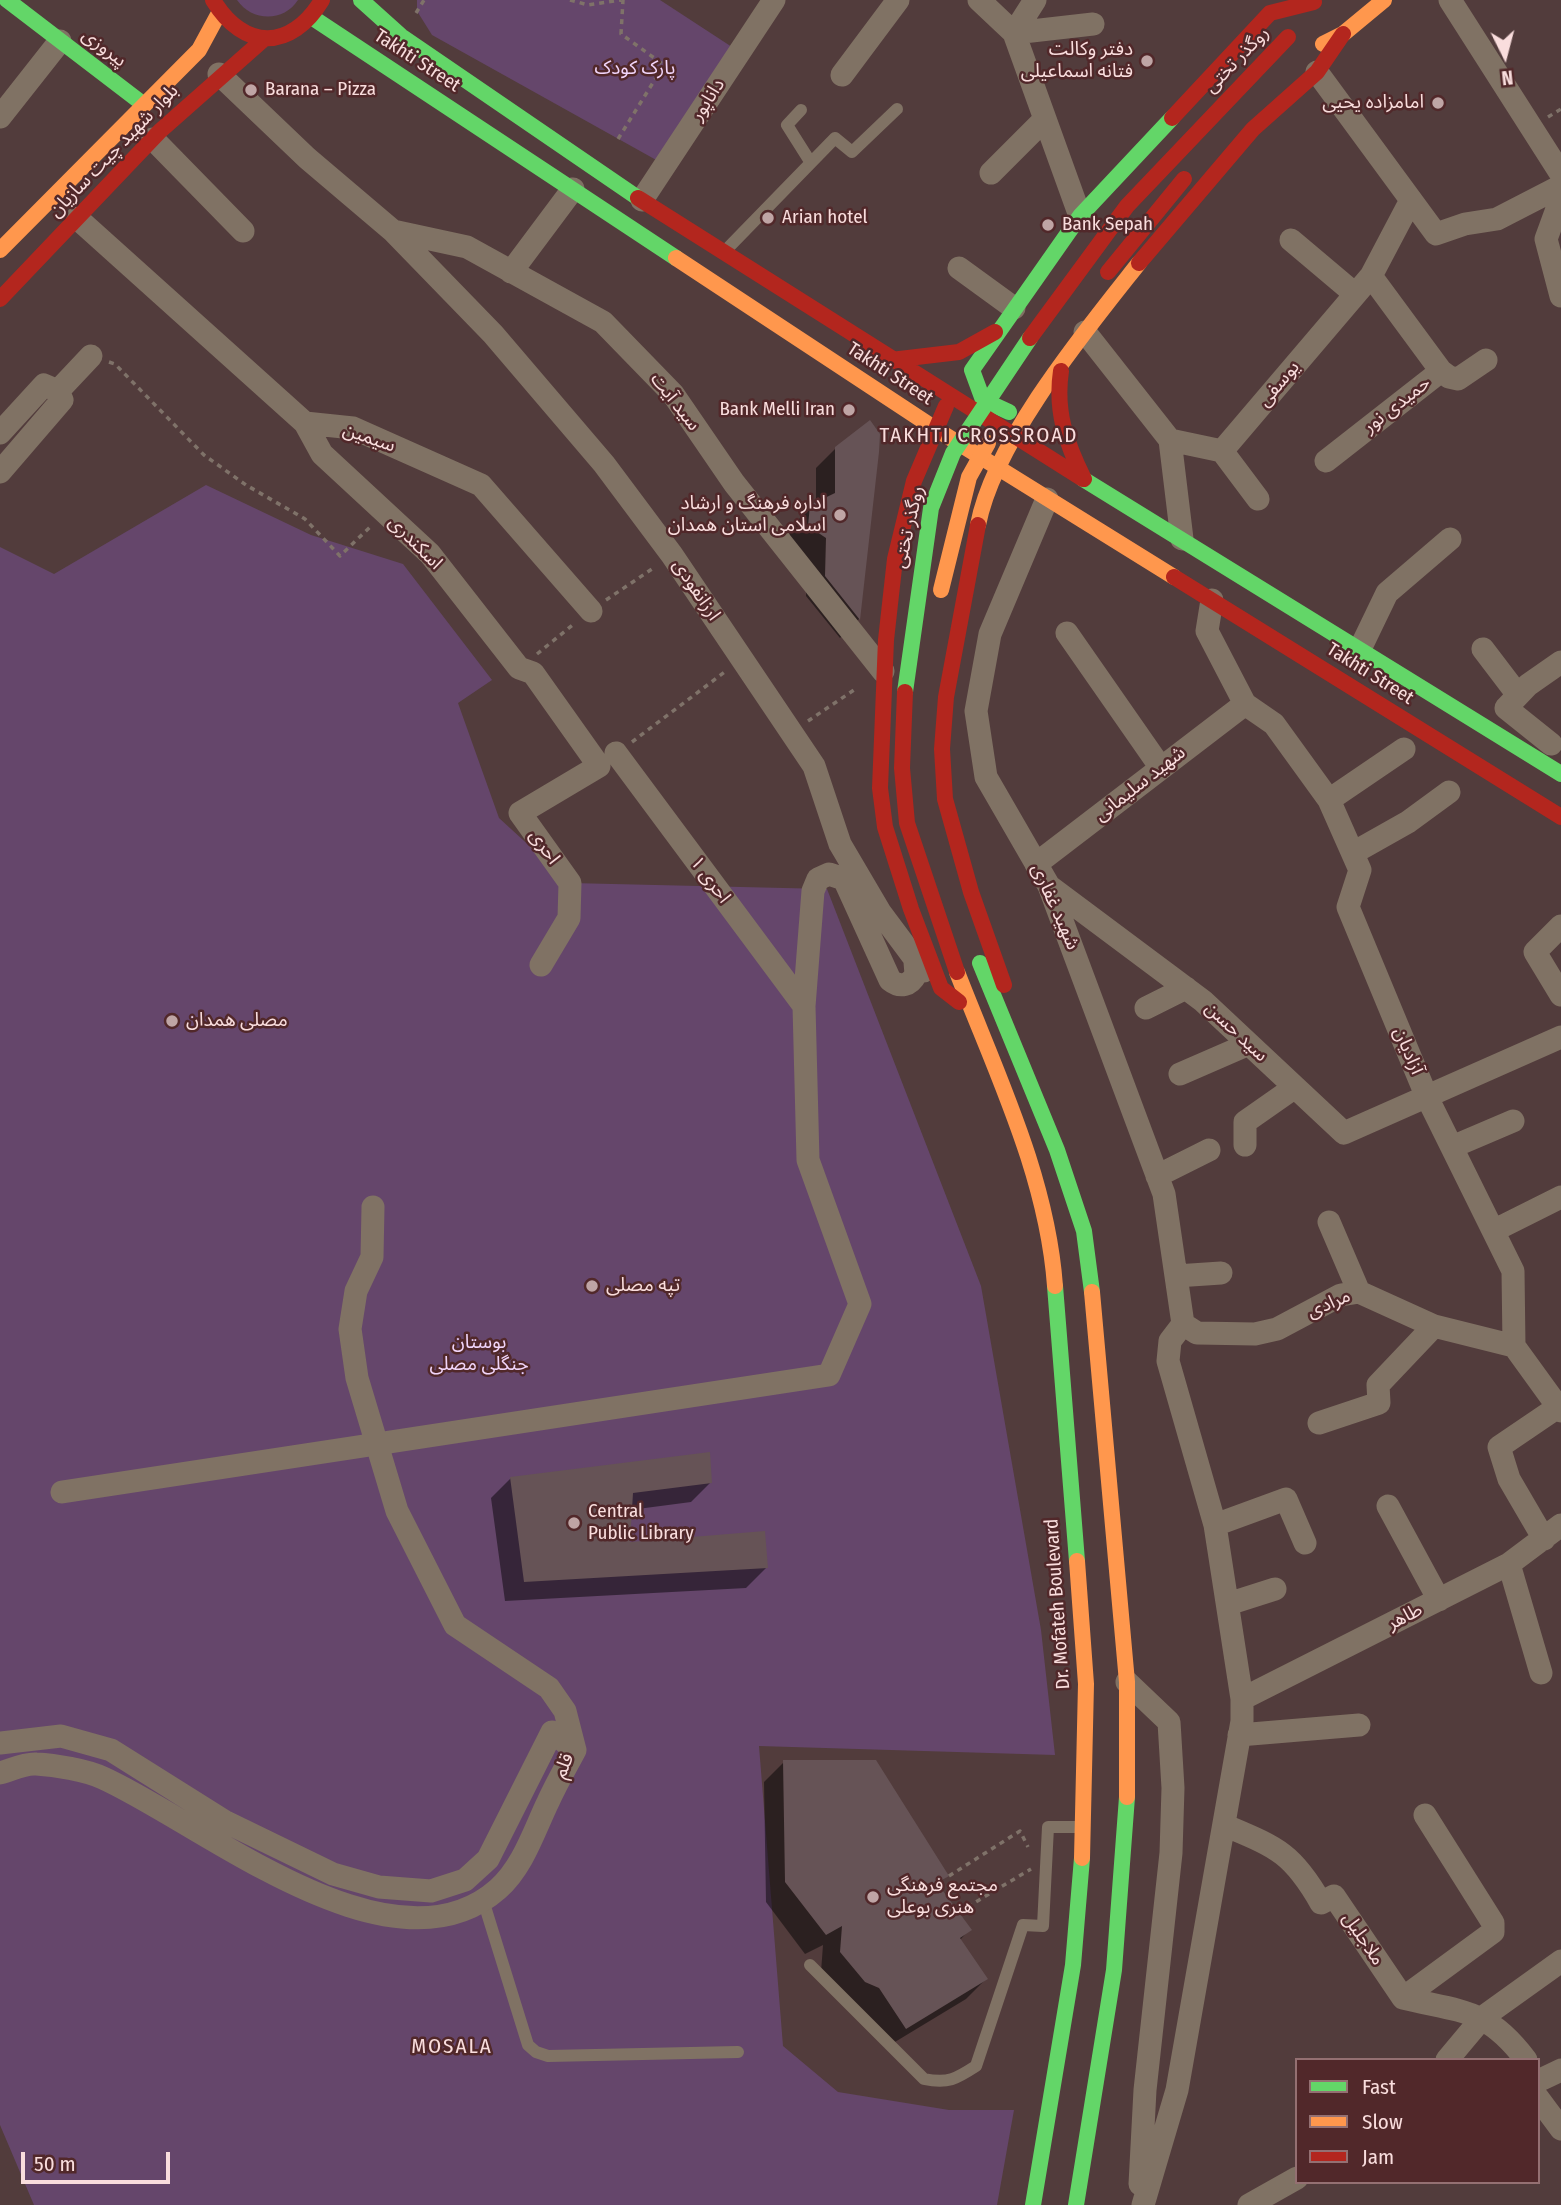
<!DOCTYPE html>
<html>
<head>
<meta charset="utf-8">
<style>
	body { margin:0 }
	#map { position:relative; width:1561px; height:2205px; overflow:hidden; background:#523c3c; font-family:"Fira Sans Condensed",sans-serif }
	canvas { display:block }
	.legend { position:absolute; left:1295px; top:2058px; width:245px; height:126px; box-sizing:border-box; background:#51282a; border:2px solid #947072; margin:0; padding:9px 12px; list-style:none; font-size:21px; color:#f9dddd }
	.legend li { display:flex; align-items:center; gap:14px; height:35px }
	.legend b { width:35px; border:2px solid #947072 }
	.north { position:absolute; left:1470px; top:21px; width:70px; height:70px; -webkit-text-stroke:5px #51282a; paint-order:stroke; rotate:174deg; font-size:19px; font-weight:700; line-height:28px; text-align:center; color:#f9dddd }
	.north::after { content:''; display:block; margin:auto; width:24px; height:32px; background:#f9dddd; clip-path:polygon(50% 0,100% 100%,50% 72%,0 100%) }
	.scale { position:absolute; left:21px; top:2152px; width:149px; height:32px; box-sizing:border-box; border:4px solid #f9dddd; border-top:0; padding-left:9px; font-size:21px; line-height:24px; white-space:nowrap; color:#f9dddd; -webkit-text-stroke:5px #51282a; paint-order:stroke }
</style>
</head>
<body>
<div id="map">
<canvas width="1561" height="2205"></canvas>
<ul class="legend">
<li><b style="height:9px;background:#63d668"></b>Fast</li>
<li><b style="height:9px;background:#ff974d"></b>Slow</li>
<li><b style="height:9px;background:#b3261e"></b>Jam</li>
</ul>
<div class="north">N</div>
<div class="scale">50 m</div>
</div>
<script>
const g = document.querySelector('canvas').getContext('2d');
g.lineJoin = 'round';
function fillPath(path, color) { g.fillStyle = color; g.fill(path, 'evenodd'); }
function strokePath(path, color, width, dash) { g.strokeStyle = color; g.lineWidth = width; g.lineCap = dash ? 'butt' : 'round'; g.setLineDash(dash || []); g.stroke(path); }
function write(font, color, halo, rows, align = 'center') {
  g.font = font + ' "Fira Sans Condensed","Noto Sans Arabic",sans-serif'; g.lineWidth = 5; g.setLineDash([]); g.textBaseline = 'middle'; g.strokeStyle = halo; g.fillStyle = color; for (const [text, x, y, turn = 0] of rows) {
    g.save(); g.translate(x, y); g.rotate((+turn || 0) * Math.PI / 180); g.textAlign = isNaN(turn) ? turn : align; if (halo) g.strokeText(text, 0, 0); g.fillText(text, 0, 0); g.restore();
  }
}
const green = new Path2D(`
	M237,0h61c-14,22 -46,22 -61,0z
	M417,0h243l72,47 -74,114 -226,-126 -15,-24z
	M206,485l105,50 92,29 89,116 -34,23 41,115 71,65 257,6 154,397 60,344 14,125 -296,-9 24,300 55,46 111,18h65l-17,95h-963l-34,-80v-1578l54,27z`);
const shadow = new Path2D(`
	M836,448l41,3 -18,168 -19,19 -34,-42 1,-37 -18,-13 1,-19 26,-23v-36z
	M511,1478l200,4 -20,20 -61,8 -1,34 137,24 -20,20 -241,13 -14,-103z
	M784,1762l163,114 -10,9 33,44 -10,11 26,39 -20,20 -81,49 -64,-76 2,-27 -18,9 -39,-52 -2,-120z`);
const building = new Path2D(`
	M870,420l10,14 -1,18 -19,168 -35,-44 1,-38 -18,-12 2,-21 25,-12v-46z
	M710,1452l2,31 -79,10 -3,49 135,-11 3,37 -244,14 -14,-105z
	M783,1760h93l73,116 -12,7 35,47 -12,8 28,41 -82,50 -27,-41 -14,-6 -25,-30 2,-26 -16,9 -41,-53z`);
const path = new Path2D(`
	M570,0l18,5 33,-5
	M416,13l8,-13
	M1548,117l13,-8
	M618,139l46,-74 -43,-31 2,-34
	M109,362l6,2 89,91 42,30 59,34 35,37 30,-29
	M606,600l49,-33
	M537,654l38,-31
	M808,721l46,-31
	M632,742l94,-71
	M949,1876l71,-45 8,16
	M959,1912l72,-43`);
const lane = new Path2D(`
	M801,110l-14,15 24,38
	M725,251l110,-113 17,14 45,-43
	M483,1900l45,145 8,7 12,4 190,-4
	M810,1965l114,114c24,5 32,0 52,-13l47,-141 20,1 5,-99h33`);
const street = new Path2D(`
	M979,0l35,33 79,-9
	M1035,0l-21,33 66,183
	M1450,0l111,174
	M1317,72l119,162 29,-10 32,-5 64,-33
	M219,74l88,84 86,73 100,103 111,130 68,91 142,211 26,78 40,68 44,59
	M842,75l56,-75
	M0,117l60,-76
	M153,139l90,92
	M991,173l54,-54
	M1561,198l-15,41 15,57
	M642,200l132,-200
	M77,218l228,205 48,5 128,57 110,126
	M393,231l74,16 136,75 70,72 61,89 149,188
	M1291,240l64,54
	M959,268l55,40
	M511,272l62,-83
	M1085,332l85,108 12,99
	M1441,371l8,6 9,2 28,-19
	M305,423l17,31 108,100 89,114 14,5 66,93 -79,47 50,70 -1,35 -28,47
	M0,433l44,-48 14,6
	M1170,440l52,11 149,-175 40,-76
	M1222,451l36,48
	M1326,461l115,-90 -70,-95
	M0,472l62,-72 -4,-9 33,-35
	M1047,499l-57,135 -14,77 10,66 63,109 115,308 19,130
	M1212,600l-5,31 38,73 29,20 55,76 31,70 -12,37 78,188 87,176 1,75 47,65
	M1067,633l94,135
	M1360,649l27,-56 63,-54
	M1483,649l35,46
	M1551,744l-45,-36 22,-23 33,-23
	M616,753l188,253
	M1329,800l75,-51
	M1353,853l55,-31 41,-30
	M1036,864l209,-160
	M1049,886l154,115 141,132 217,-96
	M1561,926l-26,26 26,43
	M1146,1008l40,-20
	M1180,1074l69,-30
	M1245,1145v-23l50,-35
	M1452,1147l61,-26
	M1157,1176l52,-26
	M373,1207l-1,50 -16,34 -6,38 7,49 40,133 58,114 94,63 16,23 10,39
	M1329,1222l30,70
	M1495,1230l66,-33
	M1176,1276l45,-3
	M1183,1324l14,9 58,1 22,-5 64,-34 18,-3 75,34 80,20
	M1319,1423l60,-20 -1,-18 56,-59
	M62,1492l767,-117 31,-71 -52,-144 -4,-154 9,-115 5,-12 11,-5 15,5 46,101c10,8 20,6 26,-6l-1,-12
	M1388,1506l51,94
	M1215,1525l71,-26 19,44
	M1544,1539l-35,-60 -10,-32 59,-40
	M1509,1564l32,109
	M1228,1604l47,-15
	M1127,1682l42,40 4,66 -2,65 -26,237 -5,94
	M1242,1699l267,-135 52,-39
	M1239,1735l120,-10
	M0,1743l61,-7 50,14 113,71 109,53 46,13 52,4 34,-11 23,-21 64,-127 23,18
	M0,1773c11,-3 25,-10 36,-9 19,1 50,6 67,14 98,44 289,205 395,111 25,-22 36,-58 50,-87 8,-18 18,-35 27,-52
	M1224,1825c52,22 68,27 97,78l13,-7 69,102c58,14 84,10 123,62
	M1403,1998l90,-66v-9l-68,-108
	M1447,2060l36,-43 78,-56
	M1538,2081l23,-11
	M1538,2098l23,31
	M1143,2205l34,-115 65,-369v-22l-27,-174 -47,-164 2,-20 13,-17
	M1249,2205l48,-27`);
const fast = new Path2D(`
	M7,0l136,104
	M361,0l40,36 237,162
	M313,18l363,240
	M1009,412l-26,-12 -11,-30 108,-154 92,-98
	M1083,479l478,295
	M980,963l77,187 27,81 8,61
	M1055,1286l22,275
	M1033,2205l40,-240 9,-107
	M1076,2205l38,-235 13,-173`);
const slow = new Path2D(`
	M1323,44l20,-10 41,-34
	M0,250l199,-200 20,-37
	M676,258l258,170 240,149
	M978,525c16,-84 108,-195 161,-262
	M957,972c39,101 90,204 98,314
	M1092,1292l35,390v115
	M1077,1561l9,123 -4,174`);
const jam = new Path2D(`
	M213,0c31,51 78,51 109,0
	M1172,118l98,-105 44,-11
	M638,198l445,281
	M1139,263l114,-134 64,-57 26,-38
	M0,299l160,-168 104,-92
	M891,360l68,-8 36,-20
	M1061,371c-6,40 5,72 23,108
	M946,406l-32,75 -19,78 -9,81 -6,148 5,39 26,82 30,79 18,14
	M978,525l-32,172 -4,52 3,50 26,93 33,93
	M1174,577l387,240`);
const fastBridge = new Path2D(`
	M905,692l26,-184 22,-55 77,-115`);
const slowBridge = new Path2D(`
	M941,590l28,-113 19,-34`);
const jamBridge = new Path2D(`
	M1108,272l76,-93
	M1030,338l97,-132 161,-169
	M905,692l-3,76 5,55 50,149`);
const markers = [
	[1147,61,7,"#bfa5a5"],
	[251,90,7,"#bfa5a5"],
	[1438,103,7,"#bfa5a5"],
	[768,218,7,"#bfa5a5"],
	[1048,225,7,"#bfa5a5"],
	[849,410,7,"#bfa5a5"],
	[840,515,7,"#bfa5a5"],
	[172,1021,7,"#bfa5a5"],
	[592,1286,7,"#bfa5a5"],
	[574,1523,7,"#bfa5a5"],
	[873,1897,7,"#bfa5a5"]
];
const streetNames = [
	["پیروزی",104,48,37],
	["روگذر تختی",1237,60,-46],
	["Takhti Street",417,61,33],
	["داناپور",708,100,-57],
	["بلوار شهید چیت سازیان",114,151,-46],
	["Takhti Street",890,374,33],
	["یوسفی",1279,384,-50],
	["سید آیت",675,402,52],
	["حمیدی نور",1397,405,-38],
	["سیمین",369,438,19],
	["روگذر تختی",909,527,-77],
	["اسکندری",415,543,45],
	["ارزانفودی",696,590,56],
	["Takhti Street",1370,674,32],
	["شهید سلیمانی",1140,784,-38],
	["احری",544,847,54],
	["احری ۱",710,880,53],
	["شهید غفاری",1055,907,66],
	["سید حسن",1236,1032,43],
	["آزادیان",1408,1051,67],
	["مرادی",1329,1304,-23],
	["Dr. Mofateh Boulevard",1058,1604,-94],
	["طاهر",1405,1617,-27],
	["قلم",564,1766,-68],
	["ملاجلیل",1363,1939,56]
];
const poiNames = [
	["دفتر وکالت",1133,50,"right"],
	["فتانه اسماعیلی",1133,72,"right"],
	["Barana – Pizza",265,90],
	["امامزاده یحیی",1424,103,"right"],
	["Arian hotel",782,218],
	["Bank Sepah",1062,225],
	["Bank Melli Iran",835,410,"right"],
	["اداره فرهنگ و ارشاد",826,504,"right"],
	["اسلامی استان همدان",826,526,"right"],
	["مصلی همدان",186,1021],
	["تپه مصلی",606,1286],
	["Central",588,1512],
	["Public Library",588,1534],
	["مجتمع فرهنگی",887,1886],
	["هنری بوعلی",887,1908]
];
const parkNames = [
	["پارک کودک",635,69],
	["بوستان",479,1343],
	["جنگلی مصلی",479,1365]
];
const neighbourhoodNames = [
	["TAKHTI CROSSROAD",979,436],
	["MOSALA",452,2047]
];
fillPath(green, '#65466b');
fillPath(shadow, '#0007');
fillPath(building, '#665356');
strokePath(path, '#7f7269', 3.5, [5, 5]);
strokePath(lane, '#807264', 12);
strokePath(street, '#807264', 23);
strokePath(fast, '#63d668', 16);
strokePath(slow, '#ff974d', 16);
strokePath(jam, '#b3261e', 16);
strokePath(fastBridge, '#63d668', 16);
strokePath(slowBridge, '#ff974d', 16);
strokePath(jamBridge, '#b3261e', 16);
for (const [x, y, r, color] of markers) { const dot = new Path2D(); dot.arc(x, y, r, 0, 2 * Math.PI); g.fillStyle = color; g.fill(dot); strokePath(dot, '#51282a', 2.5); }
write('19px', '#f9dddd', '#51282a', streetNames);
write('19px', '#f9dddd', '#51282a', poiNames, 'left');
write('19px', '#f1d5fa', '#51282a', parkNames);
g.letterSpacing = '2px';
write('21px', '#f9dddd', '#51282a', neighbourhoodNames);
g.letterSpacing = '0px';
</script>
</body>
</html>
